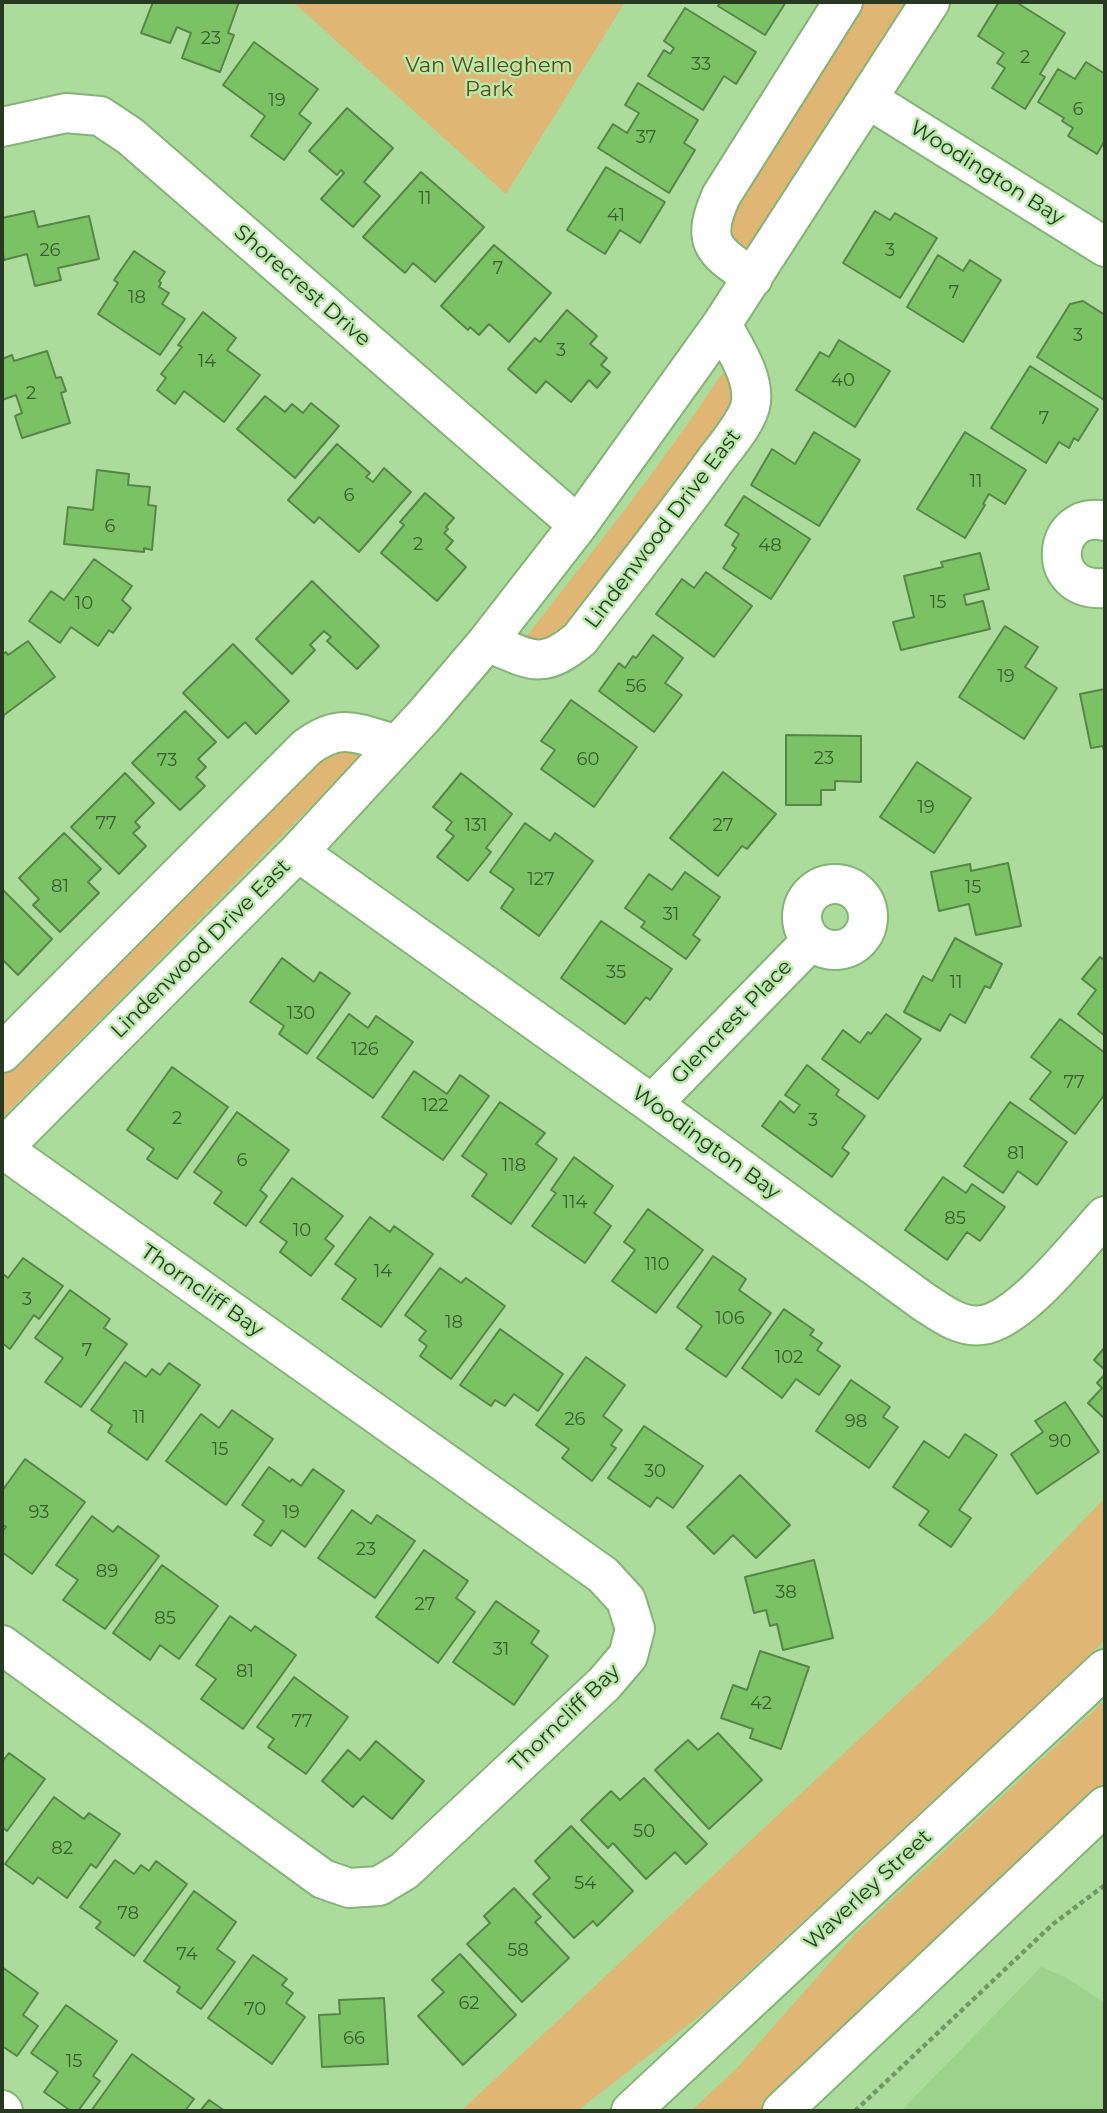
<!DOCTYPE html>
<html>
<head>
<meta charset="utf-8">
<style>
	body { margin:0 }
	#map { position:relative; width:1107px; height:2113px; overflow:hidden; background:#abdc9c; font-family:Montserrat,sans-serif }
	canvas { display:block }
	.frame { position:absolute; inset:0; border:4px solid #273a21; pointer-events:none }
</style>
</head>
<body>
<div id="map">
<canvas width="1107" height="2113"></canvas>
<div class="frame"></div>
</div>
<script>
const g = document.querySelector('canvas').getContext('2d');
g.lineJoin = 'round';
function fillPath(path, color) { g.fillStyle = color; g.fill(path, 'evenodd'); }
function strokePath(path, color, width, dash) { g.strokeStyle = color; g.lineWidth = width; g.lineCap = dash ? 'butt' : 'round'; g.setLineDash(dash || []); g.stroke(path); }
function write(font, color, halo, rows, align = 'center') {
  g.font = font + ' Montserrat,sans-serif'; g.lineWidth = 5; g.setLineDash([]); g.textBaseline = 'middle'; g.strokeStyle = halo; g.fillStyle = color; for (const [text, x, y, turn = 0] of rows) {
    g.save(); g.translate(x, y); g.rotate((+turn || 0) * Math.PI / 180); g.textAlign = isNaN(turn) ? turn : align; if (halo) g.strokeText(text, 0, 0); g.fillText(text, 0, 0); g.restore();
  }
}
const built = new Path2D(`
	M1041,1967l24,10 40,26v108h-204z`);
const green = new Path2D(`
	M293,2h332l-119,192z
	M843,2h87l-177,276 -39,-64z
	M726,372l12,26 -153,216 -48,33 -11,-10c67,-86 135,-171 195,-262z
	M340,744l20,10 -3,6 -355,358v-46l306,-309z
	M1105,1498v142l-45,44 -354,327 -129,100h-116l530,-495z
	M1105,1700v89l-345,322h-69l45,-42 119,-135z`);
const building = new Path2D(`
	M153,2h86l-11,31 6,2 -14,37 -38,-14 9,-25 -14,-6 -7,16 -29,-10z
	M721,2h65l-21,33 -47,-29z
	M999,2h17l49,31 -25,41 5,3 -20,32 -33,-21 13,-20 -8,-5 7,-10 -26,-17z
	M685,8l71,44 -20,32 -12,-8 -21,34 -55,-34 16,-26 6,4 4,-6 -10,-7z
	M254,42l64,47 -19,25 12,9 -27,37 -33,-24 14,-20 -42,-31z
	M1086,62l19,12v66l-8,14 -29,-18 5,-8 -11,-7 2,-3 -26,-16 20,-33 17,10z
	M638,83l60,37 -14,23 11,7 -26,43 -71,-45 15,-24 14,9 12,-20 -14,-8z
	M347,108l46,40 -29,34 16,14 -27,31 -32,-28 23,-26 -3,-3 -4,5 -28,-24z
	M606,167l59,35 -25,41 -20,-13 -15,24 -38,-24z
	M421,172l63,55 -49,55 -22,-19 -8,10 -42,-36z
	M34,211l4,16 51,-11 10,43 -41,9 3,12 -26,6 -8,-32 -23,6 -2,-12v-30z
	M875,211l15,9 5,-7 42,25 -37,60 -57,-35z
	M494,245l57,48 -42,49 -20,-18 -10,11 -9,-8 -2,3 -27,-24z
	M134,251l31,21 -6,9 2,2 -2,4 10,6 -7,11 23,15 -25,36 -62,-41 20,-31 -4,-3z
	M938,255l25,16 7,-11 31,20 -38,62 -56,-35z
	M1083,301l22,14 -1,85 -67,-43 33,-53z
	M567,310l30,26 -7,8 17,14 -6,7 9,7 -13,16 -8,-8 -18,22 -25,-21 -10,12 -28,-24 27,-31 5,4z
	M203,312l33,26 -9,12 33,25 -36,47 -40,-31 -9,13 -18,-14 9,-12 -5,-4 21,-27 -4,-2z
	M839,340l51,31 -35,56 -59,-37 24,-38 9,5z
	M47,351l9,27 5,-1 5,14 -5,2 9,30 -48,15 -7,-22 7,-3 -6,-18 -14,5v-41l10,-4 2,6z
	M1030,366l68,43 -20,32 -4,-3 -5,10 -10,-6 -13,21 -55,-35z
	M265,396l20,16 7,-8 11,9 8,-10 28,23 -44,52 -58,-49z
	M814,432l46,28 -41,66 -68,-41 21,-36 23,15z
	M965,432l61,38 -21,34 -16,-10 -6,10 2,1 -20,33 -48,-29z
	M337,444l33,29 -4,4 7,5 11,-14 27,24 -52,60 -40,-35 -5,6 -26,-23z
	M97,470l32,4 -1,11 22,2 -2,18 8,1 -4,44 -8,-2v4l-80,-8 4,-37 25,3z
	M425,493l29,25 -8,9 2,2 -4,4 9,8 -7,8 20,18 -29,34 -56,-48 23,-28 -4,-3z
	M744,496l66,43 -39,60 -48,-31 13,-20 -4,-3 7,-11 -14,-9z
	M980,553l9,36 -25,6 2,10 17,-4 7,28 -89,21 -8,-28 21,-5 -10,-41 39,-9 -2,-5z
	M94,559l38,27 -10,14 9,8 -18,25 -4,-3 -11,16 -27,-19 -11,16 -31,-22 22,-30 13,9z
	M706,572l46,34 -38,51 -58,-43 26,-35 12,9z
	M312,581l67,65 -22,23 -30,-28 4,-4 -7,-6 -14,14 5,5 -23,24 -36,-35z
	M1005,626l33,21 -13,20 32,21 -33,51 -65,-42z
	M653,635l30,23 -18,25 17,12 -28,37 -55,-41 20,-28 6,5 8,-12 3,2z
	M28,641l27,36 -51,38 -2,9v-69l4,-3 2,3z
	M233,644l56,57 -33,33 -11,-12 -17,16 -45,-45z
	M1105,689v67l-2,-10 -12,2 -11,-54z
	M571,700l66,47 -43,60 -53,-38 14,-19 -14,-9z
	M185,711l31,31 -18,17 8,8 -10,10 9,9 -25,24 -48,-47z
	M786,735l75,1v46l-26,-1v9h-14v15h-35z
	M917,762l54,36 -37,55 -54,-36z
	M723,772l53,42 -29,35 -5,-3 -24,30 -48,-38z
	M125,773l29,30 -19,19 5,5 -7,6 13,13 -27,28 -48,-47z
	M461,773l51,41 -26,34 5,4 -23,29 -31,-24 17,-21 -8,-6 6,-8 -19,-15z
	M525,823l25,18 5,-8 38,28 -54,75 -38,-28 13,-19 -24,-17z
	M64,833l37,36 -13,13 11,11 -39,39 -27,-27 6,-6 -20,-21z
	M1008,863l13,63 -45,9 -7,-31 -30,7 -8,-39 39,-8 1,7z
	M685,872l35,25 -27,38 7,5 -14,19 -45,-32 4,-5 -20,-14 24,-34 23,16z
	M2,889l50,50 -34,36 -16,-16z
	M601,921l71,48 -22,31 -4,-3 -21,27 -64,-46z
	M955,938l47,26 -12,24 -5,-2 -20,37 -15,-9 -10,17 -36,-19 19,-36 9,5z
	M1100,957l5,4v75l-27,-22 18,-24 -14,-11z
	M282,958l32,24 6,-10 30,21 -43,61 -28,-20 5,-8 -34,-24z
	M349,1014l19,14 8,-12 37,26 -40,56 -56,-40z
	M886,1014l35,25 -43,60 -56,-40 21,-29 17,13 8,-11 3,2z
	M1060,1019l45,34v41l-30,40 -45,-35 21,-27 -20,-15z
	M807,1065l32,25 -3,5 29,21 -23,32 7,5 -17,24 -70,-51 18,-25 14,12 6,-8 -15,-10z
	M172,1067l56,40 -51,72 -30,-20 7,-10 -27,-19z
	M414,1071l33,23 13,-19 29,21 -46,64 -61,-43z
	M500,1102l45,31 -9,11 21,15 -46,65 -39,-28 15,-22 -25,-18z
	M1010,1102l57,40 -30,43 -19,-14 -15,22 -39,-27z
	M237,1112l52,38 -29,40 7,6 -21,30 -32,-23 8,-11 -28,-20z
	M574,1157l39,29 -19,27 17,13 -26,37 -53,-37 24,-33 -5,-3z
	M943,1177l23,16 6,-9 33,23 -25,34 -13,-9 -20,28 -42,-30z
	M292,1178l51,38 -18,23 9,7 -23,30 -31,-24 7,-10 -27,-20z
	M648,1209l55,41 -47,63 -44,-32 23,-31 -11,-8z
	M370,1217l20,15 4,-6 39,28 -52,73 -39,-28 14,-20 -21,-15z
	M713,1256l33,23 -7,11 32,23 -45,64 -40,-28 16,-23 -25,-19z
	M23,1258l40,28 -24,33 -5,-4 -24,34 -8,-6v-70l6,5z
	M440,1268l21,15 5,-5 39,28 -54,73 -31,-23 7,-10 -8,-6 7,-9 -21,-16z
	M70,1290l40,29 -6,9 23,16 -46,63 -36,-25 18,-24 -28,-20z
	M784,1309l30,21 -4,5 12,8 -5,7 23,16 -21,29 -23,-16 -14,19 -40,-30z
	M500,1329l63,45 -25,37 -24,-17 -9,12 -10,-6 -4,6 -31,-21z
	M1105,1347v23l-11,-10z
	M586,1357l39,28 -22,31 19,14 -11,15 5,3 -24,33 -30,-23 7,-9 -33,-24z
	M125,1362l21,15 6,-8 8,6 9,-12 31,22 -53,75 -39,-28 4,-7 -21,-15z
	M1105,1374v45l-17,-16 14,-15 -5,-5z
	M851,1380l39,27 -7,10 15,10 -29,41 -53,-37z
	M1065,1402l34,50 -62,42 -26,-40 32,-22 -8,-11z
	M232,1410l41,29 -47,66 -60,-44 35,-47 18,14z
	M644,1426l59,40 -30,42 -16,-11 -7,10 -42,-29z
	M965,1434l32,21 -38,55 12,8 -20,29 -32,-22 10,-14 -36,-24 31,-46 25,17z
	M25,1459l60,43 -53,72 -30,-22v-20l4,-5 -4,-3v-33z
	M269,1467l21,15 2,-3 9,7 12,-17 31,22 -39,56 -23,-17 -11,16 -17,-11 10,-14 -22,-16z
	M740,1475l50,50 -34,33 -23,-23 -19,19 -27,-27z
	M352,1510l19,14 6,-9 38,26 -40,57 -57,-40z
	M92,1516l21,16 5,-6 41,30 -54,73 -42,-29 15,-20 -22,-15z
	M424,1550l44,31 -12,17 19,14 -37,51 -62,-46z
	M814,1560l19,78 -50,12 -6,-26 -7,2 -4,-16 -12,3 -9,-36z
	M162,1565l56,41 -39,53 -19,-14 -10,15 -37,-27z
	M496,1601l43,30 -8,12 17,13 -34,49 -61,-43z
	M230,1616l21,15 4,-5 41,29 -53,74 -42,-30 15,-20 -20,-14z
	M760,1651l49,16 -28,82 -31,-11 3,-9 -32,-11 12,-33 14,5z
	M294,1677l54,40 -42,57 -38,-27 6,-8 -17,-12z
	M718,1733l44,47 -53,49 -54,-59 33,-30 10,10z
	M376,1741l48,40 -32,38 -29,-23 -10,11 -31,-26 26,-31 12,10z
	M9,1753l36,26 -38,52 -5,-4v-65z
	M644,1778l63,66 -21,20 -11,-12 -29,27 -33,-36 -5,5 -27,-28 30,-29 9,9z
	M54,1797l30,22 5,-6 31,21 -24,34 -5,-4 -24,34 -29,-21 -5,7 -28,-20z
	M571,1826l62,65 -36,35 -4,-5 -19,17 -41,-44 17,-16 -15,-17z
	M115,1860l19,14 7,-9 8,6 7,-10 31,23 -53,72 -38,-28 5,-6 -21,-15z
	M514,1888l27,29 -6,5 34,36 -47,44 -55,-58 23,-21 -6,-7z
	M194,1891l42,31 -19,27 18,13 -34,47 -24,-17 3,-5 -36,-26z
	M460,1954l56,61 -53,50 -45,-49 26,-24 -12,-12z
	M253,1955l34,24 -5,6 11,8 -7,10 19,14 -33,47 -64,-46z
	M2,1967l36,26 -15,22 15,11 -21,30 -15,-10z
	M384,1998l4,66 -66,3 -3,-52 21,-1 -1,-14z
	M66,2005l51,36 -24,35 7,5 -22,30h-7l-27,-19 14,-20 -27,-19z
	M132,2054l62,45 -9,12h-94z
	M209,2100l16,11h-25z`);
const path = new Path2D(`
	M855,2111l198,-187 52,-39`);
const minor = new Path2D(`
	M868,99l237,148
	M2,127l64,-14 34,3 30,20 448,389
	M753,278c-39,-27 -53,-34 -32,-82l122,-194
	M1105,521c-53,-12 -62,72 0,67
	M487,642c43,17 54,30 93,-3 45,-59 92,-118 135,-178 11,-15 34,-41 36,-59 3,-27 -17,-54 -29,-78
	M298,852l354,252 272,198c17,11 36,26 58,23 39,-5 96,-80 123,-109
	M802 917a33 33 0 1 1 66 0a33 33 0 1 1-66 0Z
	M2,1053l304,-305c35,-27 53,-14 91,-3
	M652,1104l159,-163
	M2,1149l296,-297 125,-135 64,-75 91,-117 144,-201 208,-322
	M2,1645l321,234 26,9 30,-2 25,-15 200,-187 24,-28 7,-27 -9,-29 -23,-25 -600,-426
	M2,2110l1,1`);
const major = new Path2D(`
	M631,2111l474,-442
	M782,2111l323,-305`);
const numberNames = [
	["23",211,39],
	["2",1025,58],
	["33",701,65],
	["19",277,101],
	["6",1078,110],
	["37",646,138],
	["11",425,199],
	["41",616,216],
	["26",50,251],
	["3",890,251],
	["7",498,269],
	["7",954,293],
	["18",137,298],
	["3",1078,336],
	["3",561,351],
	["14",207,362],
	["40",843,381],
	["2",31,394],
	["7",1044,419],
	["11",976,482],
	["6",349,496],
	["6",110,527],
	["2",418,545],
	["48",770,546],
	["15",938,603],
	["10",84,604],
	["19",1006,677],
	["56",636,687],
	["23",824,759],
	["60",588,760],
	["73",167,761],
	["19",926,808],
	["77",106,824],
	["131",476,826],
	["27",723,826],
	["127",541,880],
	["81",60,887],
	["15",973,888],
	["31",671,915],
	["35",616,973],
	["11",956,983],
	["130",301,1014],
	["126",365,1050],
	["77",1074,1083],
	["122",435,1106],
	["2",177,1119],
	["3",813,1121],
	["81",1016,1154],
	["6",242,1161],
	["118",514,1166],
	["114",575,1203],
	["85",955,1219],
	["10",302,1231],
	["110",657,1265],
	["14",383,1272],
	["3",27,1300],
	["106",730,1319],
	["18",454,1323],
	["7",87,1351],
	["102",789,1358],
	["11",139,1418],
	["26",575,1420],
	["98",856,1422],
	["90",1060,1442],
	["15",220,1450],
	["30",655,1472],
	["93",39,1513],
	["19",291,1513],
	["23",366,1550],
	["89",107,1572],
	["38",786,1593],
	["27",425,1605],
	["85",165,1619],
	["31",501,1650],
	["81",245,1672],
	["42",761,1704],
	["77",302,1722],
	["50",644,1832],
	["82",62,1849],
	["54",585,1884],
	["78",128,1914],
	["58",518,1951],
	["74",187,1955],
	["62",469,2004],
	["70",255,2010],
	["66",354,2039],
	["15",74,2062]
];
const parkNames = [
	["Van Walleghem",489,66],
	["Park",489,90]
];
const streetNames = [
	["Woodington Bay",987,173,32],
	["Shorecrest Drive",302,286,41],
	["Lindenwood Drive East",663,529,-53],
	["Lindenwood Drive East",201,949,-45],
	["Glencrest Place",732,1022,-46],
	["Woodington Bay",706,1143,36],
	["Thorncliff Bay",202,1291,35],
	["Thorncliff Bay",565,1718,-44],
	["Waverley Street",868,1890,-43]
];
fillPath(built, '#9dd28d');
fillPath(green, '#dfb674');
fillPath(building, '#7bc265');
strokePath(building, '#578549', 2);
strokePath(minor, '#84b476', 42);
strokePath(major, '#84b476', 42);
strokePath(path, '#739767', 4.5, [5, 3.5]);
strokePath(minor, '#fff', 38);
strokePath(major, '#fff', 38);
write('18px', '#3c5c32', null, numberNames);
write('21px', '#5f4518', '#b8e9a9', parkNames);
write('21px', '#273a21', '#b8e9a9', streetNames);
</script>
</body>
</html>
